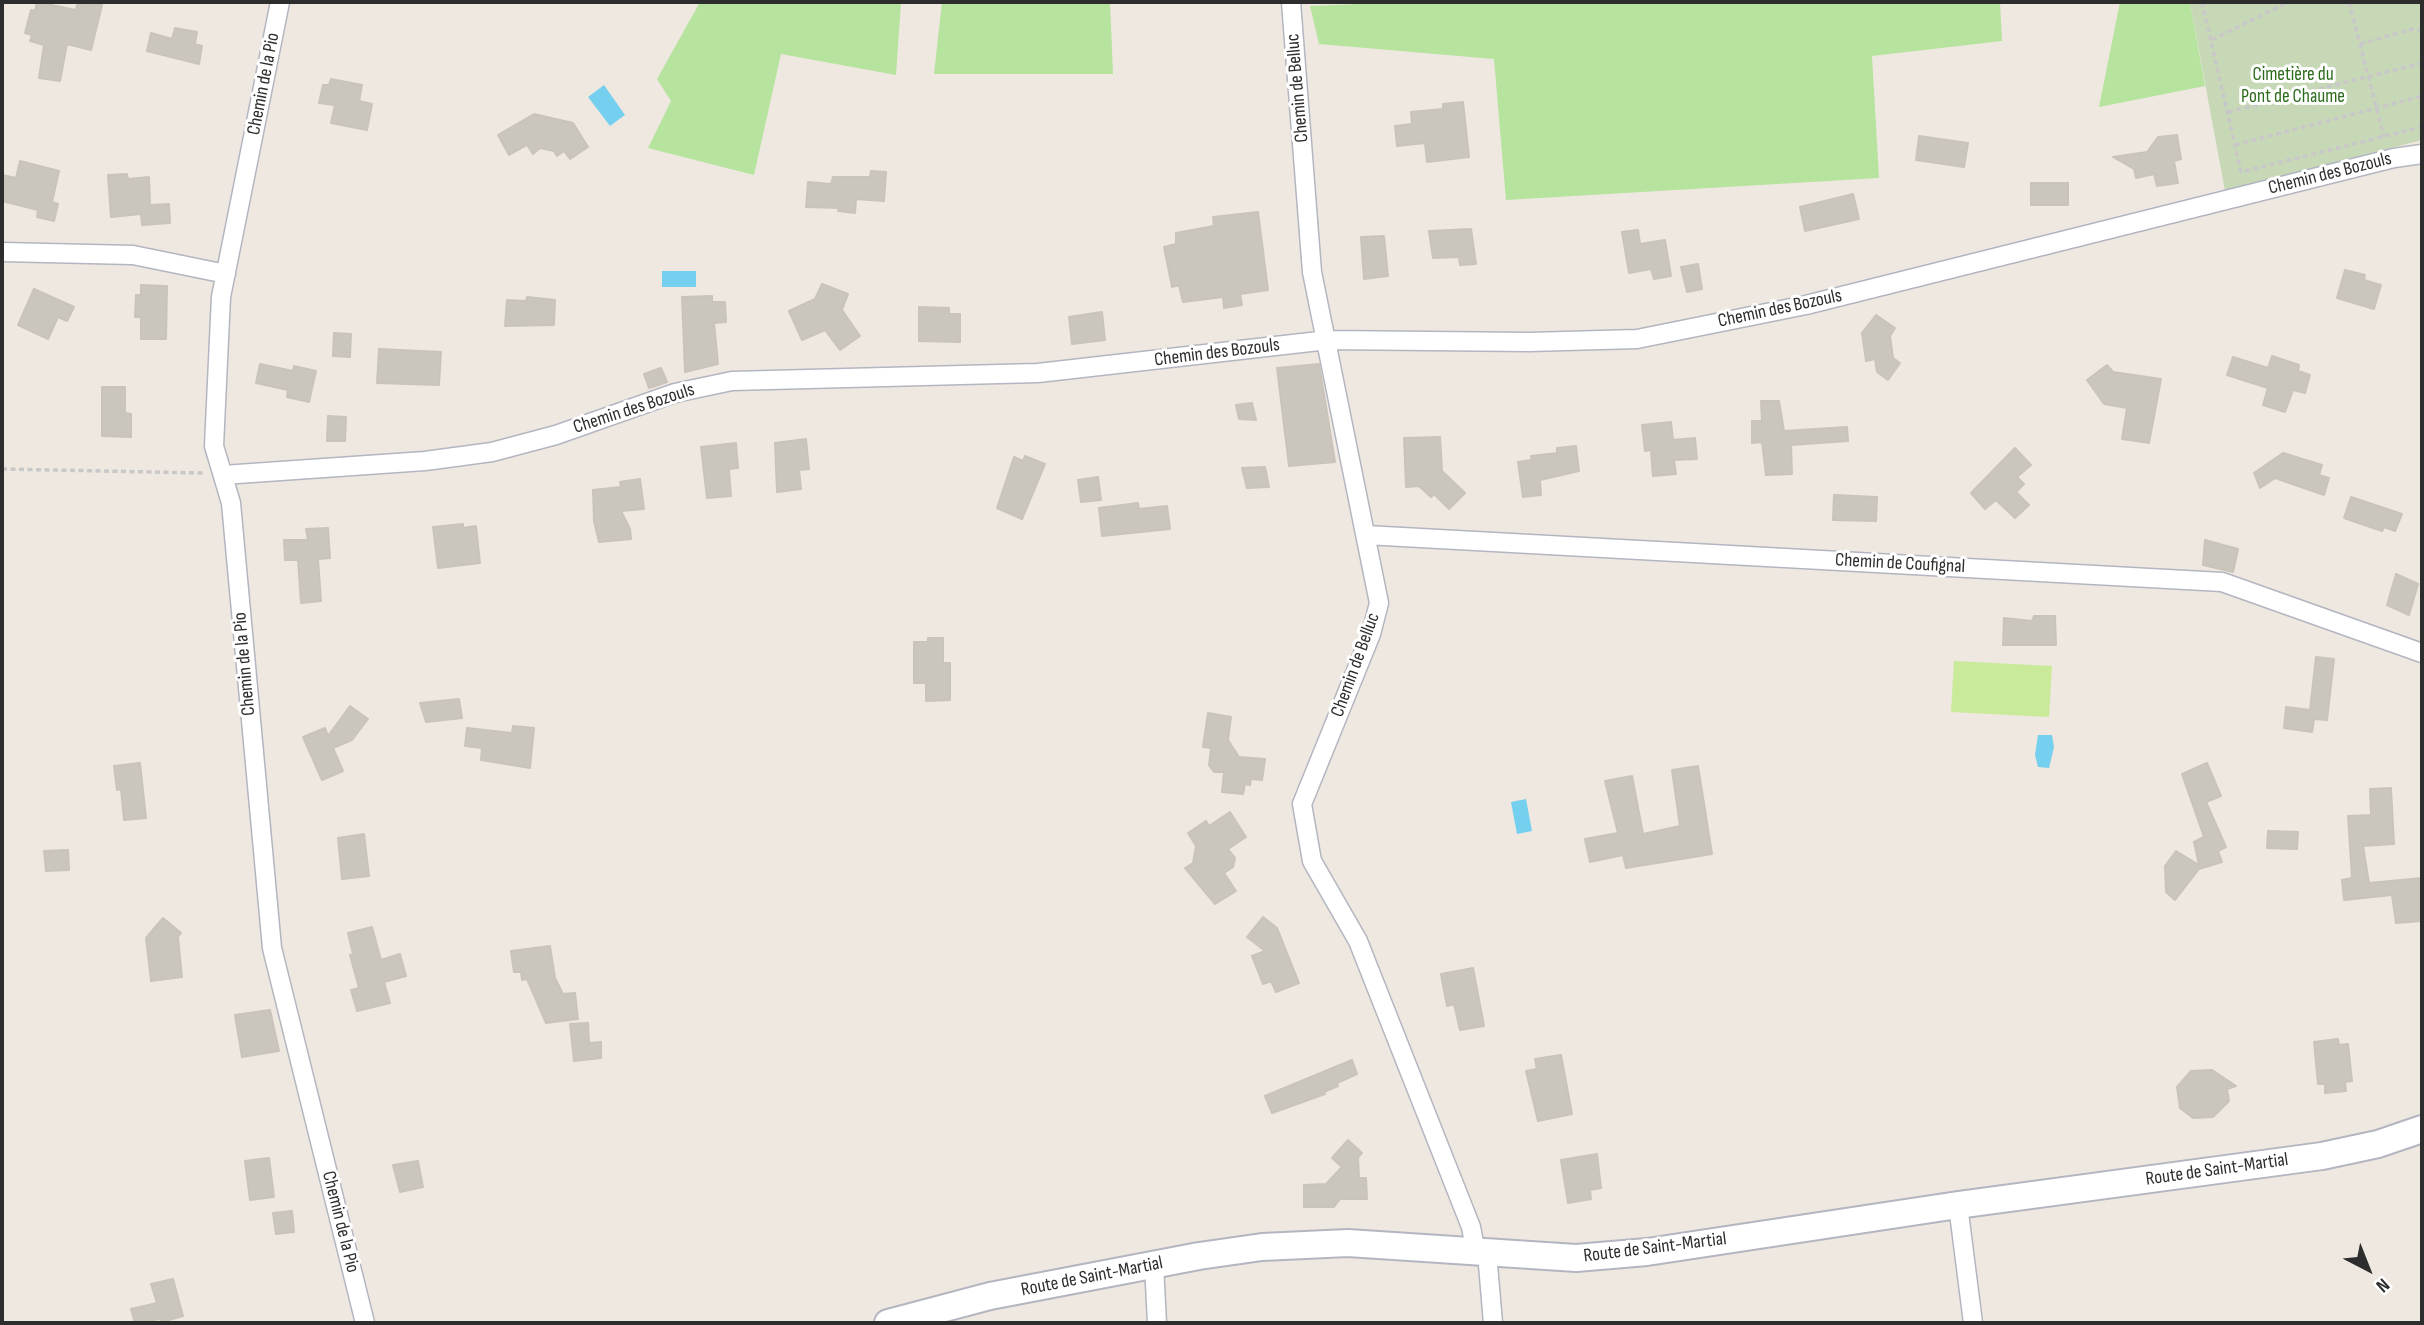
<!DOCTYPE html>
<html>
<head>
<meta charset="utf-8">
<style>
	body { margin:0 }
	#map { position:relative; width:2424px; height:1325px; overflow:hidden; background:#eee8e0; font-family:"Sofia Sans Condensed",sans-serif }
	canvas { display:block }
	.frame { position:absolute; inset:0; border:4px solid #2d2d2d; pointer-events:none }
	.north { position:absolute; left:2333px; top:1234px; width:70px; height:70px; -webkit-text-stroke:5px #fff; paint-order:stroke; rotate:138deg; font-size:19px; font-weight:700; line-height:28px; text-align:center; color:#2d2d2d }
	.north::after { content:''; display:block; margin:auto; width:24px; height:32px; background:#2d2d2d; clip-path:polygon(50% 0,100% 100%,50% 72%,0 100%) }
</style>
</head>
<body>
<div id="map">
<canvas width="2424" height="1325"></canvas>
<div class="frame"></div>
<div class="north">N</div>
</div>
<script>
const g = document.querySelector('canvas').getContext('2d');
g.lineJoin = 'round';
function fillPath(path, color) { g.fillStyle = color; g.fill(path, 'evenodd'); }
function strokePath(path, color, width, dash) { g.strokeStyle = color; g.lineWidth = width; g.lineCap = dash ? 'butt' : 'round'; g.setLineDash(dash || []); g.stroke(path); }
function write(font, color, halo, rows, align = 'center') {
  g.font = font + ' "Sofia Sans Condensed",sans-serif'; g.lineWidth = 6; g.setLineDash([]); g.textBaseline = 'middle'; g.strokeStyle = halo; g.fillStyle = color; for (const [text, x, y, turn = 0] of rows) {
    g.save(); g.translate(x, y); g.rotate((+turn || 0) * Math.PI / 180); g.textAlign = isNaN(turn) ? turn : align; if (halo) g.strokeText(text, 0, 0); g.fillText(text, 0, 0); g.restore();
  }
}
const green = new Path2D(`
	M700,2h201l-5,73 -115,-21 -27,121 -106,-27 23,-47 -14,-22z
	M942,2h168l3,72h-179z
	M1406,2h594l2,39 -130,15 7,122 -373,22 -12,-141 -175,-15 -9,-38z
	M2120,2h70l15,84 -106,21z`);
const cemetery = new Path2D(`
	M2190,2h232v138l-197,51z`);
const pitch = new Path2D(`
	M1954,661l98,5 -3,51 -98,-5z`);
const water = new Path2D(`
	M604,85l21,30 -15,11 -22,-29z
	M662,271h34v16h-34z
	M2038,735h14l2,12 -5,21 -11,-1 -3,-12z
	M1526,799l6,32 -15,3 -6,-32z`);
const building = new Path2D(`
	M37,2l39,8 2,-8 24,3 -11,45 -24,-6 -7,37 -21,-3 5,-33 -14,-4 2,-6 -7,-2 6,-23 4,1z
	M175,28l22,4 -2,12 7,2 -3,18 -52,-13 4,-18 21,6z
	M331,79l31,6 -3,16 13,3 -5,26 -36,-7 4,-18 -16,-2 4,-18h6z
	M1463,102l6,55 -42,5 -2,-19 -28,3 -2,-20 17,-2 -1,-12 32,-3v-5z
	M534,114l39,9 15,24 -18,12 -6,-8 -7,5 -3,-5 -14,-3 -7,6 -6,-9 -18,10 -11,-20z
	M2177,135l4,24 -7,2 4,22 -21,3 -3,-12 -18,4 -2,-9 -21,-12 34,-5 11,-15z
	M1919,136l49,7 -4,24 -48,-7z
	M20,161l39,10 -7,31 6,2 -4,17 -17,-4 1,-7 -36,-9v-26l14,3z
	M871,171l15,1 -2,29 -28,-2 -1,14 -17,-2 1,-3 -33,-1 2,-25 23,2 2,-7h37z
	M127,174l1,5 21,-2 1,28 19,-1 1,19 -28,2 -1,-11 -30,3 -3,-42z
	M2031,183h37v22h-37z
	M1853,194l6,25 -54,12 -5,-24z
	M1258,212l10,78 -28,4 2,11 -18,3 -1,-11 -40,5 -4,-17 -7,2 -8,-40 12,-3v-11l38,-7 -1,-9z
	M1471,229l5,35 -16,1 -1,-8 -26,1 -4,-27z
	M1638,230l2,14 25,-4 6,36 -17,3 -3,-10 -22,4 -7,-41z
	M1384,236l4,40 -24,3 -3,-42z
	M1698,264l4,25 -15,3 -6,-25z
	M2345,270l20,5 -1,5 17,5 -7,24 -37,-11z
	M822,284l26,10 -6,16 18,26 -20,14 -15,-20 -23,10 -13,-29 26,-12z
	M141,285l26,1 -1,53h-25v-22h-6l1,-22h5z
	M34,289l40,18 -7,14 -9,-4 -10,22 -30,-14z
	M712,296v6h13l1,20 -12,1 4,41 -33,8 -3,-75z
	M527,297l28,3 -1,25 -49,1 2,-26 19,1z
	M919,307l30,1v6h11v28l-41,-1z
	M1102,312l3,28 -33,4 -3,-27z
	M1876,315l19,13 -5,8 3,22 7,5 -12,17 -11,-8 -2,-13 -9,2 -4,-28z
	M334,333l17,1 -1,23 -17,-1z
	M379,349l62,3 -2,33 -62,-2z
	M2272,356l27,9 -1,6 12,4 -5,18 -12,-3 -8,22 -22,-7 5,-17 -41,-13 6,-18 35,11z
	M260,364l33,7 1,-5 22,5 -7,31 -22,-5 1,-7 -32,-7z
	M1319,364l16,98 -46,4 -12,-98z
	M2107,365l6,7 48,7 -12,64 -27,-4 5,-31 -23,-4 -17,-24z
	M661,368l6,14 -18,6 -5,-14z
	M102,387h23v26l6,1v23l-29,-1z
	M1761,401h18l5,30 63,-4 1,14 -57,4 1,29 -26,1 -4,-33 -10,1v-22h10z
	M1252,403l4,17 -17,-1 -3,-14z
	M328,416l18,1 -1,24h-18z
	M1671,422l2,18 22,-2 2,21 -23,1 2,14 -23,2 -2,-26 -6,1 -3,-26z
	M1440,437l2,34 23,22 -16,16 -15,-15 -3,3 -12,-11 -13,1 -2,-49z
	M806,439l3,30 -10,1 2,19 -24,3 -2,-49z
	M736,443l2,25 -9,1 2,27 -24,2 -6,-51z
	M1576,446l3,25 -39,9 1,15 -18,2 -5,-35 14,-2 -1,-4 26,-3v-5z
	M2015,448l16,17 -14,12 7,7 -8,8 13,13 -14,13 -19,-18 -11,9 -14,-16z
	M2283,453l39,12 -3,10 10,3 -5,17 -49,-17 -15,10 -6,-15z
	M1025,456l20,8 -23,55 -25,-11 17,-51 9,4z
	M1265,467l4,20 -22,1 -5,-20z
	M1098,477l3,23 -20,2 -3,-22z
	M640,479l4,30 -23,2 9,18 1,10 -32,3 -5,-21 -1,-31 28,-3 -1,-5z
	M1834,495l43,2 -1,24 -43,-1z
	M2351,497l51,17 -7,17 -11,-4 -2,4 -38,-13z
	M1138,503l1,6 28,-3 3,23 -68,7 -3,-28z
	M463,524v4l13,-2 4,37 -42,5 -5,-41z
	M328,528l2,30 -12,1 3,42 -20,2 -3,-43h-13l-1,-20h24l-2,-11z
	M2205,540l33,9 -5,23 -30,-7z
	M2396,574l22,10 -9,31 -22,-10z
	M2034,616h21l1,29h-53l1,-27 28,3z
	M928,638h15v25h7v37l-24,1v-18h-12v-41h14z
	M2316,657l18,2 -7,61 -13,-1 -2,13 -28,-4 2,-21 24,3z
	M459,699l3,19 -36,4 -6,-19z
	M350,706l18,13 -16,21 -19,8 10,23 -21,9 -19,-43 22,-9 3,8z
	M1208,713l23,4 -3,23 11,17 26,2 -3,21 -11,-1 -1,6 -5,-1 -2,10 -21,-2 2,-20h-10l-5,-7 2,-17 -8,-1z
	M513,726l21,2 -4,40 -49,-8 1,-12 -17,-2 2,-18 45,5z
	M140,763l6,55 -22,2 -3,-31 -4,1 -3,-24z
	M2207,763l14,33 -15,6 20,45 -8,4 4,11 -23,7 -24,31 -9,-8 -1,-26 11,-15 23,14 -5,-23 10,-5 -22,-63z
	M1698,766l14,88 -86,14 -3,-13 -33,7 -5,-23 33,-6 -13,-52 27,-5 11,58 37,-8 -8,-56z
	M2391,788l3,56 -31,2 6,37 53,-5v43l-26,2 -4,-28 -48,5 -2,-20 10,-2 -4,-62 23,-1 -1,-26z
	M1230,812l16,25 -18,12 7,9 -2,9 -9,6 12,18 -21,13 -30,-36 8,-5 3,-17 -8,-13 18,-12 3,5z
	M2268,831l30,1 -1,17 -30,-1z
	M364,834l5,42 -27,3 -4,-41z
	M68,850l1,20 -23,1 -2,-20z
	M1263,917l14,11 22,55 -23,9 -5,-11 -8,3 -11,-28 13,-5 -18,-14z
	M163,918l18,15 -3,4 4,40 -31,4 -5,-43z
	M372,927l9,33 19,-6 6,22 -22,6 6,21 -33,8 -6,-21 8,-2 -9,-33 3,-1 -5,-21z
	M550,946l5,32 8,16 12,-1 3,26 -32,4 -19,-44 -5,1 -1,-8h-7l-3,-21z
	M1473,968l11,58 -24,4 -6,-26 -7,2 -6,-32z
	M270,1010l9,41 -37,6 -7,-42z
	M588,1023l1,20 12,-1v16l-27,3 -4,-37z
	M2338,1039l1,6 9,-1 4,37 -7,1 1,9 -21,2v-9h-7l-4,-42z
	M1561,1055l11,59 -34,7 -12,-50 11,-2 -2,-10z
	M1352,1060l5,14 -20,9 1,3 -14,6 1,2 -53,19 -7,-17z
	M2212,1070l24,16 -9,3 2,12 -16,16 -20,1 -13,-10 -3,-21 14,-16z
	M1348,1140l14,13 -4,4 1,21h7l1,21h-27l-6,8h-30v-22l22,-1 16,-17 -10,-9z
	M1597,1154l4,34 -11,2 1,9 -23,4 -7,-43z
	M269,1158l5,39 -24,3 -5,-39z
	M418,1161l5,26 -23,5 -7,-27z
	M292,1211l2,21 -18,2 -3,-21z
	M173,1279l10,37 -21,6 -2,-3 -25,4 -4,-14 26,-6 -6,-19z`);
const path = new Path2D(`
	M2202,2l39,170 181,-45
	M2349,2l35,135
	M2212,40l76,-38
	M2360,44l53,-15 9,1
	M2228,112l194,-49
	M2235,145l187,-49
	M2,469l201,4`);
const street = new Path2D(`
	M280,2l-59,295 -7,149 17,57 41,445 93,375
	M1291,2l21,270 67,331 -8,31 -69,170 10,57 46,80 113,286 5,26
	M2,252l131,3 93,19
	M223,475l202,-14 67,-9 64,-17 119,-42 57,-12 306,-8 290,-33 201,2 108,-3 169,-34 588,-147 28,-4
	M1366,535l856,47 200,71
	M1958,1205l15,118
	M1487,1253l6,70
	M1154,1265l3,58`);
const secondary = new Path2D(`
	M888,1323l102,-27 209,-40 63,-9 86,-4 228,15 71,-6 311,-47 364,-49 56,-12 44,-15`);
const parkNames = [
	["Cimetière du",2293,75],
	["Pont de Chaume",2293,97]
];
const streetNames = [
	["Chemin de la Pio",264,84,-79],
	["Chemin de Belluc",1298,88,-95],
	["Chemin des Bozouls",2330,174,-14],
	["Chemin des Bozouls",1780,309,-12],
	["Chemin des Bozouls",1217,353,-7],
	["Chemin des Bozouls",634,409,-18],
	["Chemin de Coufignal",1900,564,3],
	["Chemin de la Pio",245,664,-95],
	["Chemin de Belluc",1356,665,-70],
	["Route de Saint-Martial",2217,1170,-8],
	["Chemin de la Pio",340,1222,76],
	["Route de Saint-Martial",1655,1248,-7],
	["Route de Saint-Martial",1092,1277,-11]
];
fillPath(green, '#b6e39d');
fillPath(cemetery, '#c7d8b7');
fillPath(pitch, '#c9ea99');
fillPath(water, '#75cfee');
fillPath(building, '#cac6be');
strokePath(building, '#cac3b9', 2);
strokePath(street, '#b3b6c0', 21);
strokePath(secondary, '#b3b6c0', 30);
strokePath(path, '#c8c8c8', 3.5, [5, 3.5]);
strokePath(street, '#fff', 18);
strokePath(secondary, '#fff', 26);
write('19px', '#2d6b1c', '#fff', parkNames);
write('19px', '#2d2d2d', '#fff', streetNames);
</script>
</body>
</html>
